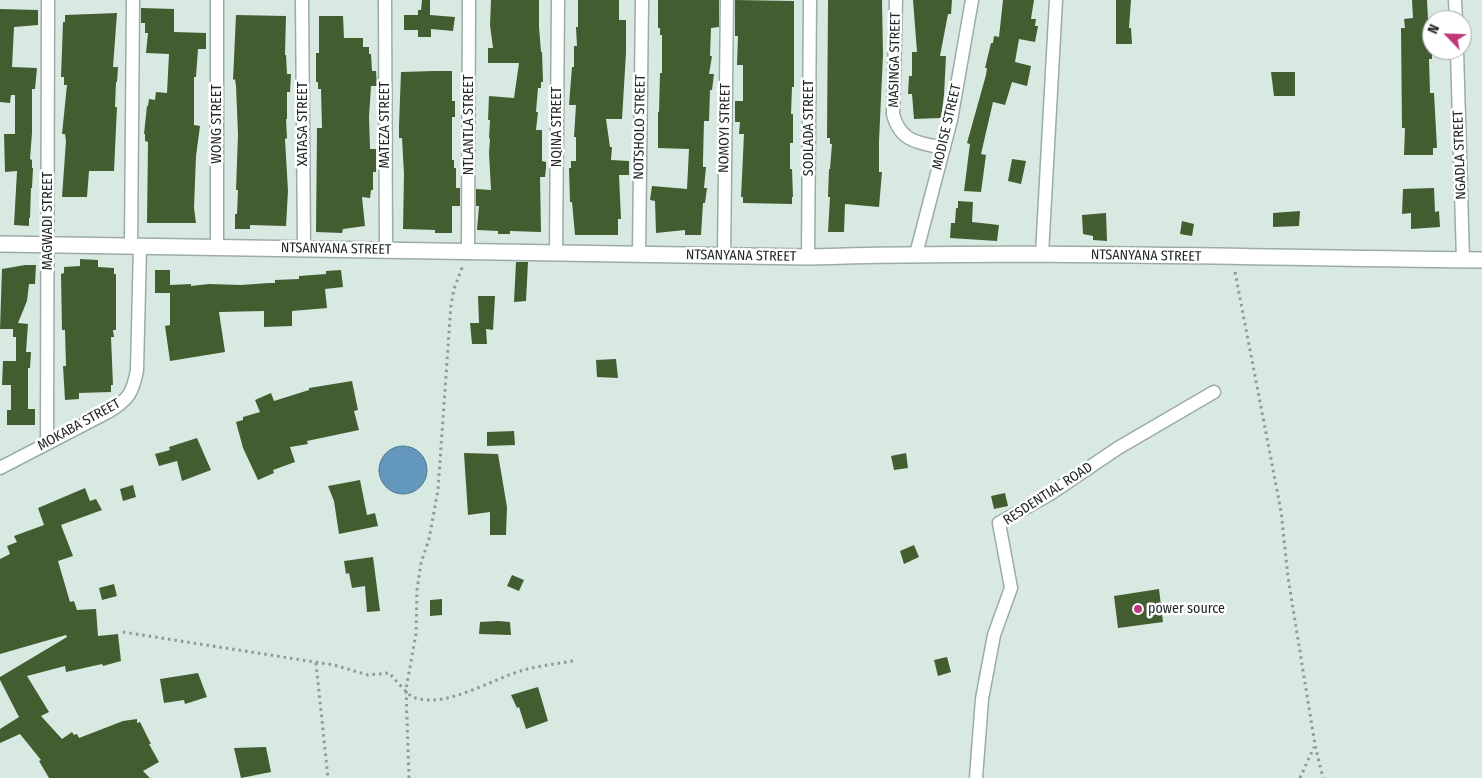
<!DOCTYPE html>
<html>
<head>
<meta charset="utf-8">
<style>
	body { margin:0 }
	#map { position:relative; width:1482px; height:778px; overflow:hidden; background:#d8e9e2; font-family:"Fira Sans Condensed",sans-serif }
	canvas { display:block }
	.north { position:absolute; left:1422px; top:10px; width:50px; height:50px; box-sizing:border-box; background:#fff; border:1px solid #a7a9a8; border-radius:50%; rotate:294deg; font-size:14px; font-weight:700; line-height:20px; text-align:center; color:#222826 }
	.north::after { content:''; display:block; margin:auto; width:18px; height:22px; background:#bf397a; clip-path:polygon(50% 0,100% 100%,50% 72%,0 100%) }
</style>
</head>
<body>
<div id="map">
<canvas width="1482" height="778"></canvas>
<div class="north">N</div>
</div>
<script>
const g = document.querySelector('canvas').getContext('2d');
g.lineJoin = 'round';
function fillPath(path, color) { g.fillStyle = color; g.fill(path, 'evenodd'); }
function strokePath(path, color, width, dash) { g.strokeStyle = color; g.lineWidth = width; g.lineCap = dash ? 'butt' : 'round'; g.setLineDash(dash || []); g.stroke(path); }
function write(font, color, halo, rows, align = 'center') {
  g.font = font + ' "Fira Sans Condensed",sans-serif'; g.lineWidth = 5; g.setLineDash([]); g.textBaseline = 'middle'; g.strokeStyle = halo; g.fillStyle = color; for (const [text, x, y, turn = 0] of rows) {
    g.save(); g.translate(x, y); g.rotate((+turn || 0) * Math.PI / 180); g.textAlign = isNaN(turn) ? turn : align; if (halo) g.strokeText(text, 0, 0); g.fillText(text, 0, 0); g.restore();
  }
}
const water = new Path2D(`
	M379 470a24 24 0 1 1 48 0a24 24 0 1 1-48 0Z`);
const building = new Path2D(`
	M422,0h8v15l25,2 -2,14 -22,-2v8h-13v-7h-14v-15h14v-5h3z
	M491,0h48v27l2,25h1l1,30h-2v6h-3l-2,24h2l-2,18h6v31l4,1v6l-1,9h-5l1,55 -31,-1v3h-12v-3l-21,-1 2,-24h-3v-17l15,1 -2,-37 1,-14 -1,-1 1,-18h-2l1,-24 25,2 5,-35h-31v-15h5l-3,-23z
	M578,0h41v20h7v33l-4,66h-16l4,28h2l-1,13 18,1v14h-10l2,44h-3v16h-43l-3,-33h-2l-1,-34h2v-7h5v-24h-2l2,-32h-7l3,-38h2v-21h3l-1,-19h2z
	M658,0h61v27l-8,1 -1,28h2l-3,18h5l-2,16h-2l-1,31h-5l-1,39v7h3l-2,21h3l-2,15h-2l-2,32h-16v-5l-29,3 -1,-32 -5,-1 2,-14 35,3 2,-40 -31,-1v-36h1l1,-39h2v-38h-2v-7h-2z
	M735,0l59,1v86h-2l-1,27h2v29h-3v26h2l1,28h-1v7l-49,-1v-6h-2l3,-63h-5l1,-12h-5v-21h8v-36h-6l1,-29h-3z
	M828,0h54l1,55 -4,86v31h3l-3,35 -34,-3 -1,28h-16l2,-35h-2l1,-28h1l2,-25h-2v-6h-3z
	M913,0h39l-1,14h-3l-8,42h6l-2,39 -3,23 -27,1 -2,-25h-4l1,-18h3v-24h5z
	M1003,0h31l-3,19h5l-1,7h3l-3,16 -16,-3 -4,23 16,4 -4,20 -15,-4 -7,23 -12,-3 -12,52 5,1 -5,37 -17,-1 6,-47 -3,-1 19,-68 1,-7h-2l6,-25h2l1,-7 5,1z
	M1116,0h15l-2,28h2l1,16h-16z
	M1412,0h15l1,19h3v4h1v36h-3l1,34h4l3,55h-4v7h-29l1,-27h-3l-1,-100h4l-1,-9 9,-1z
	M141,8l33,1v23l32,1v16h-8l-2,28h-2v48l6,1 -4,30 -2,52 2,15h-49l1,-81 -3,-1v-7h-1l3,-28h1l1,-7 6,1 1,-8 11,1 2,-39 -23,-1 2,-20h-3v-10h-4z
	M0,9l38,1v15l-24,2 -2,40 25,1 -2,21h-3v44l-2,26 2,1v8h1l-1,20h-1l-1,30h-1v8l-15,-1 3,-54 -12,1 -1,-38h11v-39h-4l-1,8 -10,-1z
	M117,13l-4,54h5l-1,15h-1l-1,25h2l-3,64h-25l-2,26h-25l4,-56 -1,-7h-3l5,-49h-3v-8h-3l2,-55h2v-7z
	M236,15l50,1 -1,39h1l1,19h4l-1,18h-3v27h-1l1,19 -2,1 3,52 -2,35 -36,-1v4h-15v-15h2l1,-24h-2l2,-56 -2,-48 -1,-7 -2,1z
	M319,16h24l1,22h19v9h6v7h2l1,17h4l1,15h-6l-2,31 1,32h6v23h-3v18h-2l-1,8 -8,-1 3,29 -22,3 -1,4 -26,-1 1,-104h5l-1,-39h-3v-7h-2v-29h3z
	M434,71h18v30h3v16h-3v43h2v8h2v20h4v18h-8v27h-17v-3l-32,-1 1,-55 -2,-36h-3v-12l2,-54z
	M1271,72h24v24h-21z
	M1012,159l14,2 -5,23 -13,-3z
	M1434,188l1,24 4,-1 1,16 -29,2v-16l-9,1 1,-25z
	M958,201l15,1 -1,20 27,3 -2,16 -47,-3 1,-15h4l1,-15h2z
	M1300,211l-1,15 -26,1v-14z
	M1106,213l1,28 -14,-1v-4l-10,-2 -1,-19z
	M1182,221l12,3 -2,12 -12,-2z
	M80,259l18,1v7l16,1v6h2v56h-3l1,7h-3l2,48h-2v7l-32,1v6l-14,1 -2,-34h3l-1,-36h-3l-1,-56 3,-1v-6l16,-1z
	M516,262h12l-2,39 -12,1z
	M25,265h11l-1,19h-6l-2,17 -9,22 10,1 -2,28h5l-1,16h-2v41h7v16h-28v-15h4v-25h-9l1,-24h13v-24h-3v-8h-13l2,-60z
	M155,270h15v15l21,-1v2l18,-2 32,1 28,-2h6v-3l24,-1v-3l27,-2v-3l15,-1 2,17 -18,2 2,19 -35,3v15l-28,1v-16l-45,1 6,40 -55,9 -5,-35 5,-1v-32h-15z
	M478,296h17l-2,34 -7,-1 1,15h-15l-2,-21h9z
	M616,359l2,19 -21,-1 -1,-17z
	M352,381l6,29 -4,1 5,19 -52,11 1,3 -18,3 5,15 -22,8 1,3 -16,7 -15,-32 -7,-26 7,-2v-3l17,-5 -5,-12 16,-7 3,8 35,-11v-2z
	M514,431l1,14 -28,1v-14z
	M197,438l14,32 -29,11 -5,-20 -18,5 -4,-12 15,-4 -1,-3z
	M464,453l34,1 9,53 -1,28h-16v-23l-22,3z
	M906,453l2,15 -14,2 -3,-14z
	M360,480l7,35 8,-2 3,13 -39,8 -5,-33 -6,-15z
	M133,485l3,12 -13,4 -3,-12z
	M85,488l5,13 6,-2 6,11 -41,15 12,31 -15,5 12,41 4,-1 3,9 19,-1 2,27 20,-2 3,27 -18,5 -1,-2 -36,8 -1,-6 -38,10 22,36 -8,4 21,23 10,-7 2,3 3,-1 2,4 44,-17 14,-2v4l3,-1 11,22h-2l10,18 -16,9 7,7h-101l-10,-17 2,-1 -21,-26 -20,9v-14l19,-12 -19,-37v-3l67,-40 -1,-2 -66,19v-95l10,-5 -3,-8 10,-4 -3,-6 30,-11 -6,-17z
	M1005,493l3,13 -14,3 -3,-13z
	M914,545l5,12 -15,7 -4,-13z
	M373,557l7,54 -13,1 -2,-26 -13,2 -3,-15 -3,1 -2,-13z
	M512,575l12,5 -5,11 -12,-5z
	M114,584l3,12 -15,4 -3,-12z
	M1159,589l4,33 -45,6 -4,-32z
	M442,599v16l-12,1v-16z
	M498,621l12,1 1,13 -32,-1 1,-12z
	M947,657l4,15 -13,4 -4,-16z
	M198,673l9,24 -22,7 -1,-4 -20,3 -4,-24z
	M538,687l10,34 -22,8 -7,-22 -2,1 -6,-13z
	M266,747l5,25 -30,6 -7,-30z`);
const path = new Path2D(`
	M1235,272l46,239 7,66 27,168 8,33
	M123,632l211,33 34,10 21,-2c4,4 20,23 24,24 32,13 80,-19 111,-27 17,-5 35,-6 53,-10
	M316,663l12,115
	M409,778l-3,-89 10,-55 1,-44 4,-27 8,-24 9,-49 13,-186 3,-15 9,-24
	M1300,778l14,-31`);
const minor = new Path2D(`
	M217,0v247
	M302,0l2,248
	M385,0l1,250
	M896,0l-3,114c7,28 26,29 51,34
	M1455,0l1,20
	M1457,50l6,210
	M131,246l2,-246
	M468,250l1,-250
	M556,253l2,-253
	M639,254l3,-254
	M916,254l35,-134 21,-120
	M1042,254l14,-254
	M724,256l3,-256
	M808,257l2,-257
	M47,443l1,-443
	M0,468l108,-56c20,-12 25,-19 29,-42l3,-124
	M976,778l6,-79 12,-64 17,-47 -12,-65 51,-29 68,-46 96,-56`);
const tertiary = new Path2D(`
	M0,244l808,13c225,-7 450,1 674,3`);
const markers = [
	[1138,609,5,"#bf397a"]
];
const streetNames = [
	["MASINGA STREET",895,60,-89],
	["WONG STREET",217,124,-90],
	["XATASA STREET",303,124,-90],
	["MATEZA STREET",385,125,-90],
	["NTLANTLA STREET",469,125,-90],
	["NQINA STREET",557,127,-90],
	["NOTSHOLO STREET",640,127,-89],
	["MODISE STREET",947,127,-77],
	["NOMOYI STREET",725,128,-89],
	["SODLADA STREET",809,128,-90],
	["NGADLA STREET",1460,155,-92],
	["MAGWADI STREET",48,221,-90],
	["NTSANYANA STREET",336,249,1],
	["NTSANYANA STREET",741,256,1],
	["NTSANYANA STREET",1146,256,1],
	["MOKABA STREET",79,425,-29],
	["RESDENTIAL ROAD",1048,494,-33]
];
const poiNames = [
	["power source",1148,609]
];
fillPath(water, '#6397bb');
strokePath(water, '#50768e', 1);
fillPath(building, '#425e31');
strokePath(minor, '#9caca5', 15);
strokePath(tertiary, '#9caca5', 18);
strokePath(path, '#8e9a96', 3, [2.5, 4]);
strokePath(minor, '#fff', 12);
strokePath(tertiary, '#fff', 15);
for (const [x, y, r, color] of markers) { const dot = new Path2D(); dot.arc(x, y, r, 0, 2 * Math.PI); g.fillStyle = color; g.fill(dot); strokePath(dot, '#fff', 2); }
write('14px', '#222826', '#fff', streetNames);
write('14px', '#222826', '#fff', poiNames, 'left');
</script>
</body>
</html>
